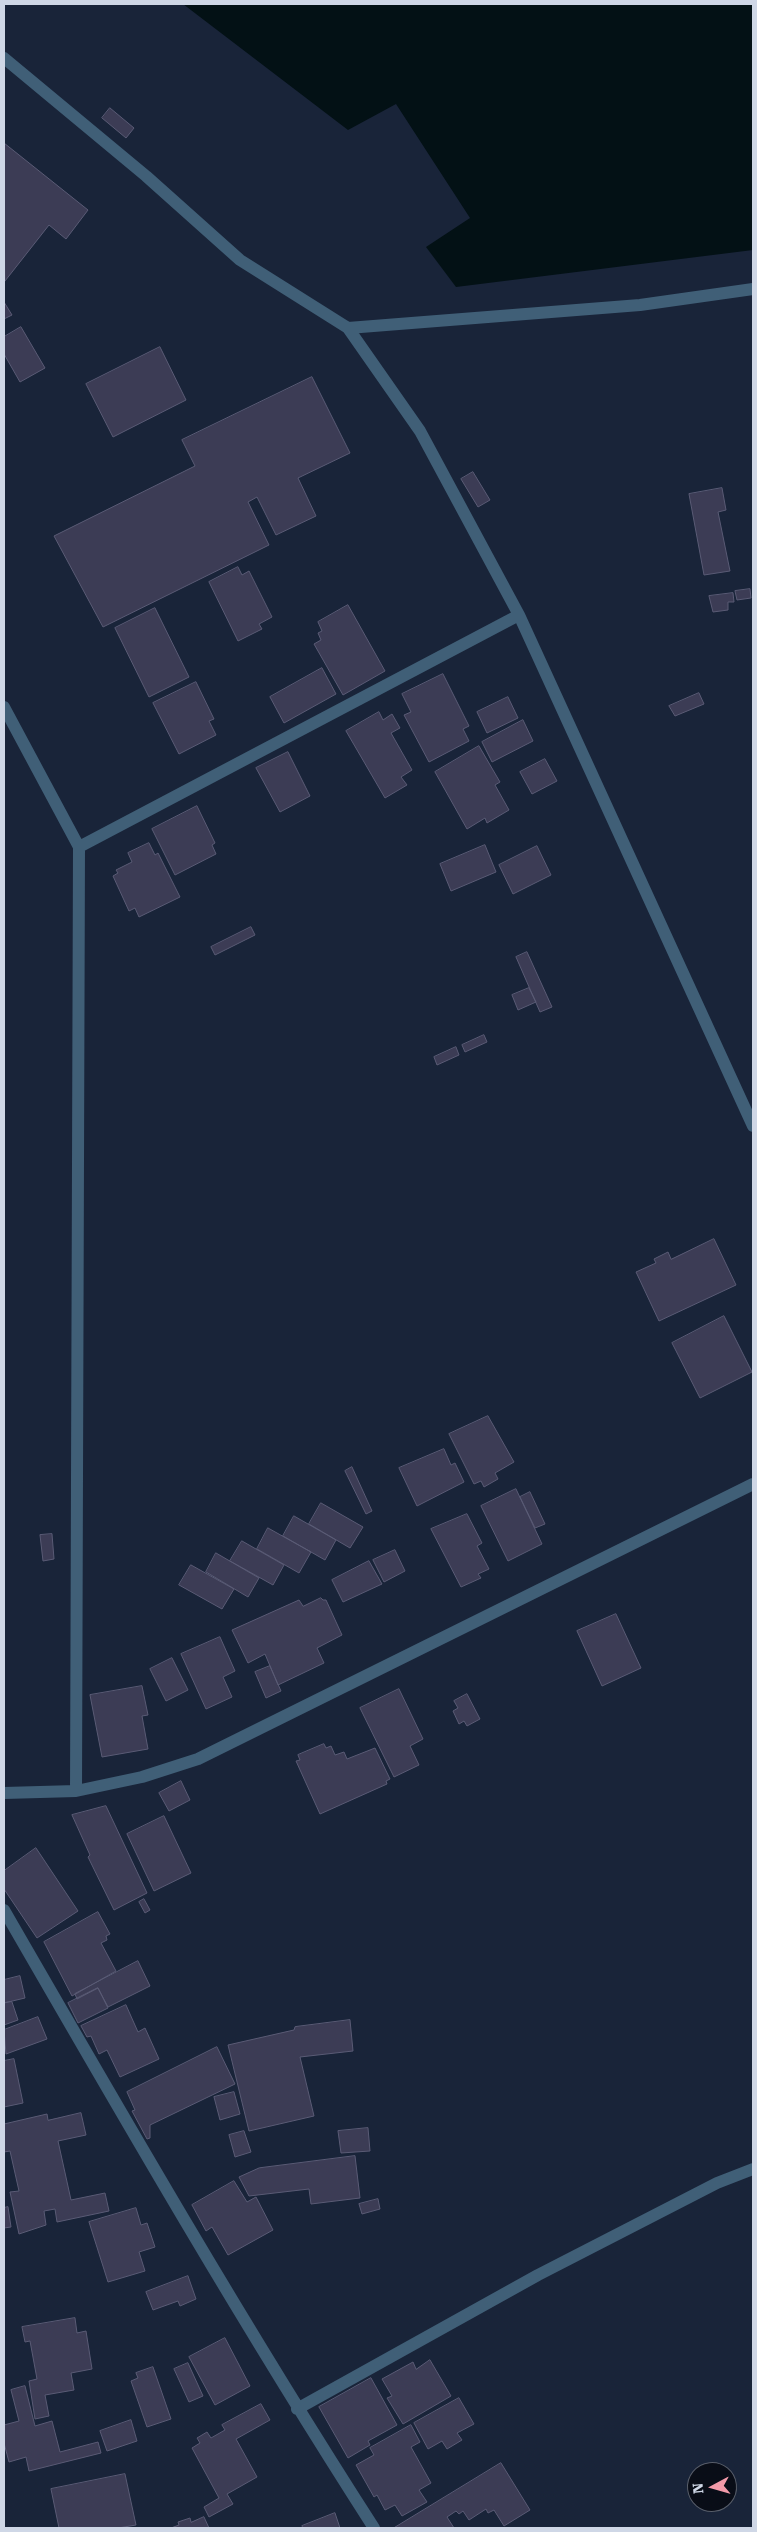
<!DOCTYPE html>
<style>
body{margin:0}
#map{position:relative;width:757px;height:2532px;overflow:hidden;background:#192439;font-family:"Roboto Serif",serif}
canvas{display:block}
.frame{position:absolute;inset:0;border:5px solid #cfd7e6;pointer-events:none}
.north{position:absolute;left:687px;top:2462px;width:50px;height:50px;box-sizing:border-box;background:#090d17;border:1px solid #585e6a;border-radius:50%;rotate:264deg;font-size:14px;font-weight:700;line-height:20px;text-align:center;color:#cfd7e6}
.north::after{content:'';display:block;margin:auto;width:18px;height:22px;background:#f39aa9;clip-path:polygon(50% 0,100% 100%,50% 72%,0 100%)}
</style>
<div id="map">
<canvas width="757" height="2532"></canvas>
<div class="frame"></div>
<div class="north">N</div>
</div>
<script>
const ctx = document.querySelector('canvas').getContext('2d');
ctx.lineJoin = 'round';
function paint(path, color) {
  ctx.fillStyle = color;
  ctx.fill(path, 'evenodd');
}
function trace(path, color, width, dash) {
  ctx.strokeStyle = color;
  ctx.lineWidth = width;
  ctx.lineCap = dash ? 'butt' : 'round';
  ctx.setLineDash(dash || []);
  ctx.stroke(path);
}
const water = new Path2D(`
 M183,4H753V250L456,287L426,247L470,218L396,104L348,130Z`);
const building = new Path2D(`
 M110,108L134,128L126,138L102,118Z
 M4,143L88,210L66,239L49,225L5,281Z
 M4,302L12,315L4,319Z
 M21,327L45,368L20,382L4,354V337Z
 M160,347L186,400L113,437L86,384Z
 M312,377L350,453L298,478L316,516L276,535L257,497L248,502L269,545L103,627L54,536L195,466L182,440Z
 M473,472L490,500L478,507L461,479Z
 M722,488L726,510L718,512L730,571L704,575L689,494Z
 M238,567L242,575L249,571L272,617L259,624L262,629L238,641L209,582Z
 M750,589L751,598L737,600L735,591Z
 M733,593L734,602H728V610L713,612L709,596Z
 M348,605L385,671L343,695L314,644L321,640L318,633L322,631L318,622Z
 M155,608L189,677L149,697L115,628Z
 M322,668L336,694L284,723L270,697Z
 M443,674L469,726L463,729L469,741L429,762L404,715L411,712L402,694Z
 M196,682L214,719L209,721L216,735L179,754L153,703Z
 M699,693L704,704L675,716L669,706Z
 M508,697L518,718L487,733L477,712Z
 M379,712L383,720L392,714L400,728L391,733L412,770L401,777L407,785L385,798L346,731Z
 M523,720L533,741L492,762L482,742Z
 M479,746L500,782L495,785L509,810L487,823L485,818L467,829L435,772Z
 M288,752L310,796L280,812L256,768Z
 M545,759L557,781L532,794L520,772Z
 M197,806L215,843L212,845L216,854L175,875L152,829Z
 M149,843L155,855L158,853L180,897L139,917L135,908L129,911L113,876L118,873L116,870L132,862L128,853Z
 M485,845L496,872L451,891L440,864Z
 M537,846L551,875L513,894L499,865Z
 M251,927L255,935L215,955L211,947Z
 M527,952L552,1007L540,1012L516,957Z
 M529,988L536,1002L518,1010L512,995Z
 M484,1035L487,1042L465,1052L462,1045Z
 M456,1047L459,1055L437,1065L434,1057Z
 M714,1239L736,1285L659,1321L636,1272L656,1263L654,1259L668,1252L671,1259Z
 M724,1316L752,1372L700,1398L672,1343Z
 M488,1416L514,1462L495,1473L498,1479L484,1487L481,1481L474,1484L449,1434Z
 M444,1449L451,1465L455,1463L464,1482L417,1506L399,1468Z
 M352,1467L372,1511L366,1514L345,1471Z
 M516,1489L542,1544L508,1561L481,1506Z
 M530,1492L545,1524L535,1528L520,1497Z
 M321,1503L363,1527L350,1548L309,1524Z
 M467,1514L482,1543L477,1546L489,1569L478,1574L481,1578L461,1587L431,1529Z
 M294,1516L336,1540L325,1560L283,1536Z
 M268,1528L311,1552L299,1573L257,1549Z
 M52,1534L54,1559L43,1561L40,1535Z
 M242,1541L284,1565L273,1585L230,1561Z
 M395,1550L405,1571L384,1582L373,1560Z
 M216,1553L259,1578L248,1597L206,1572Z
 M369,1561L382,1584L343,1602L332,1580Z
 M191,1565L234,1589L222,1609L179,1585Z
 M321,1598L323,1600H326L342,1635L317,1648L324,1663L278,1685L265,1654L248,1663L232,1630L299,1600L303,1606Z
 M616,1614L641,1668L602,1686L577,1631Z
 M220,1637L235,1671L223,1677L232,1697L206,1709L181,1654Z
 M172,1658L188,1690L166,1701L150,1669Z
 M270,1666L281,1691L266,1698L255,1672Z
 M142,1686L148,1715L142,1716L148,1749L102,1757L90,1695Z
 M399,1689L423,1739L410,1746L419,1765L394,1777L360,1708Z
 M467,1694L480,1719L467,1726L464,1721L459,1724L453,1711L458,1708L454,1701Z
 M324,1744L326,1748L331,1746L335,1755L344,1752L347,1759L375,1748L390,1779L386,1781L387,1784L320,1814L296,1761L300,1760L298,1755Z
 M181,1781L190,1800L169,1811L159,1793Z
 M106,1806L147,1893L114,1910L88,1857L90,1855L72,1815Z
 M164,1816L191,1873L154,1891L127,1834Z
 M36,1848L78,1911L37,1938L4,1889V1871Z
 M144,1899L150,1910L145,1913L139,1902Z
 M98,1912L110,1934L106,1936L107,1940L101,1943L116,1971L72,1996L44,1942Z
 M138,1961L150,1986L108,2007L98,1988L77,1999L75,1994Z
 M20,1976L25,1998L4,2003V1980Z
 M98,1988L108,2008L78,2023L68,2003Z
 M12,2002L18,2020L4,2025V2003Z
 M126,2005L138,2032L145,2028L159,2059L120,2077L107,2050L99,2054L91,2036L87,2037L81,2026Z
 M38,2017L47,2039L6,2054L4,2030Z
 M350,2020L353,2051L300,2057L314,2116L249,2131L228,2045L294,2030L295,2027Z
 M217,2047L235,2084L150,2125V2138L147,2139L132,2111L135,2110L127,2092Z
 M14,2059L23,2103L4,2107V2061Z
 M234,2092L240,2114L220,2120L214,2097Z
 M81,2113L86,2135L58,2141L71,2200L105,2193L109,2211L57,2222L55,2209L44,2211L46,2225L19,2234L10,2192L19,2191L10,2151L4,2152V2124L47,2114L48,2120Z
 M368,2128L370,2151L341,2153L338,2131Z
 M244,2131L251,2152L235,2157L229,2135Z
 M355,2156L360,2198L311,2204L309,2189L249,2196L239,2177L259,2168Z
 M234,2181L247,2202L256,2197L273,2230L228,2255L212,2227L206,2231L192,2205Z
 M378,2199L380,2209L362,2214L359,2204Z
 M8,2207L11,2227L4,2228V2208Z
 M136,2208L141,2225L147,2223L155,2247L139,2252L145,2271L108,2282L89,2222Z
 M188,2276L196,2299L180,2306L178,2301L153,2310L146,2292Z
 M75,2318L77,2333L86,2331L92,2369L71,2373L74,2390L45,2395L49,2416L35,2419L29,2381L37,2379L30,2341L25,2342L22,2327Z
 M225,2338L250,2386L215,2405L189,2357Z
 M430,2360L451,2396L403,2424L387,2398L392,2396L382,2379L413,2362L416,2369Z
 M188,2363L203,2396L189,2402L174,2369Z
 M153,2367L171,2419L147,2427L131,2381L138,2378L136,2373Z
 M371,2378L397,2425L368,2441L370,2445L348,2458L319,2407Z
 M25,2386L35,2426L52,2421L60,2452L98,2442L101,2453L29,2471L26,2457L9,2462L4,2443V2425L19,2421L11,2390Z
 M459,2398L474,2424L457,2433L462,2440L447,2449L442,2441L428,2449L414,2423Z
 M261,2404L270,2420L236,2439L257,2477L227,2494L233,2504L209,2517L204,2507L219,2498L192,2448L200,2443L197,2438L207,2432L211,2438L225,2430L222,2425Z
 M131,2420L137,2441L107,2451L100,2431Z
 M411,2425L420,2442L411,2447L431,2483L419,2490L427,2502L402,2516L395,2505L385,2510L377,2495L374,2497L356,2465L374,2455L370,2448Z
 M501,2463L530,2510L504,2526L494,2510L488,2513L486,2509L469,2520L463,2511L459,2514L456,2511L447,2517L454,2528H394Z
 M125,2474L136,2525L118,2528H59L51,2489Z
 M335,2513L340,2528H303L302,2526Z
 M204,2517L209,2528H171L179,2525L178,2522L190,2518L191,2522Z`);
const minor = new Path2D(`
 M4,58L146,176L240,260L348,328L420,431L519,615L753,1126
 M348,328L640,305L753,289
 M4,707L79,847L76,1791
 M79,847L519,615
 M4,1793L76,1791L142,1777L198,1759L753,1484
 M4,1910C124,2118 244,2326 374,2528
 M297,2409L538,2275L717,2183L753,2169`);
paint(water, '#031115');
paint(building, '#3c3c55');
trace(building, '#5a5b75', 1);
trace(minor, '#405f77', 12);
</script>
